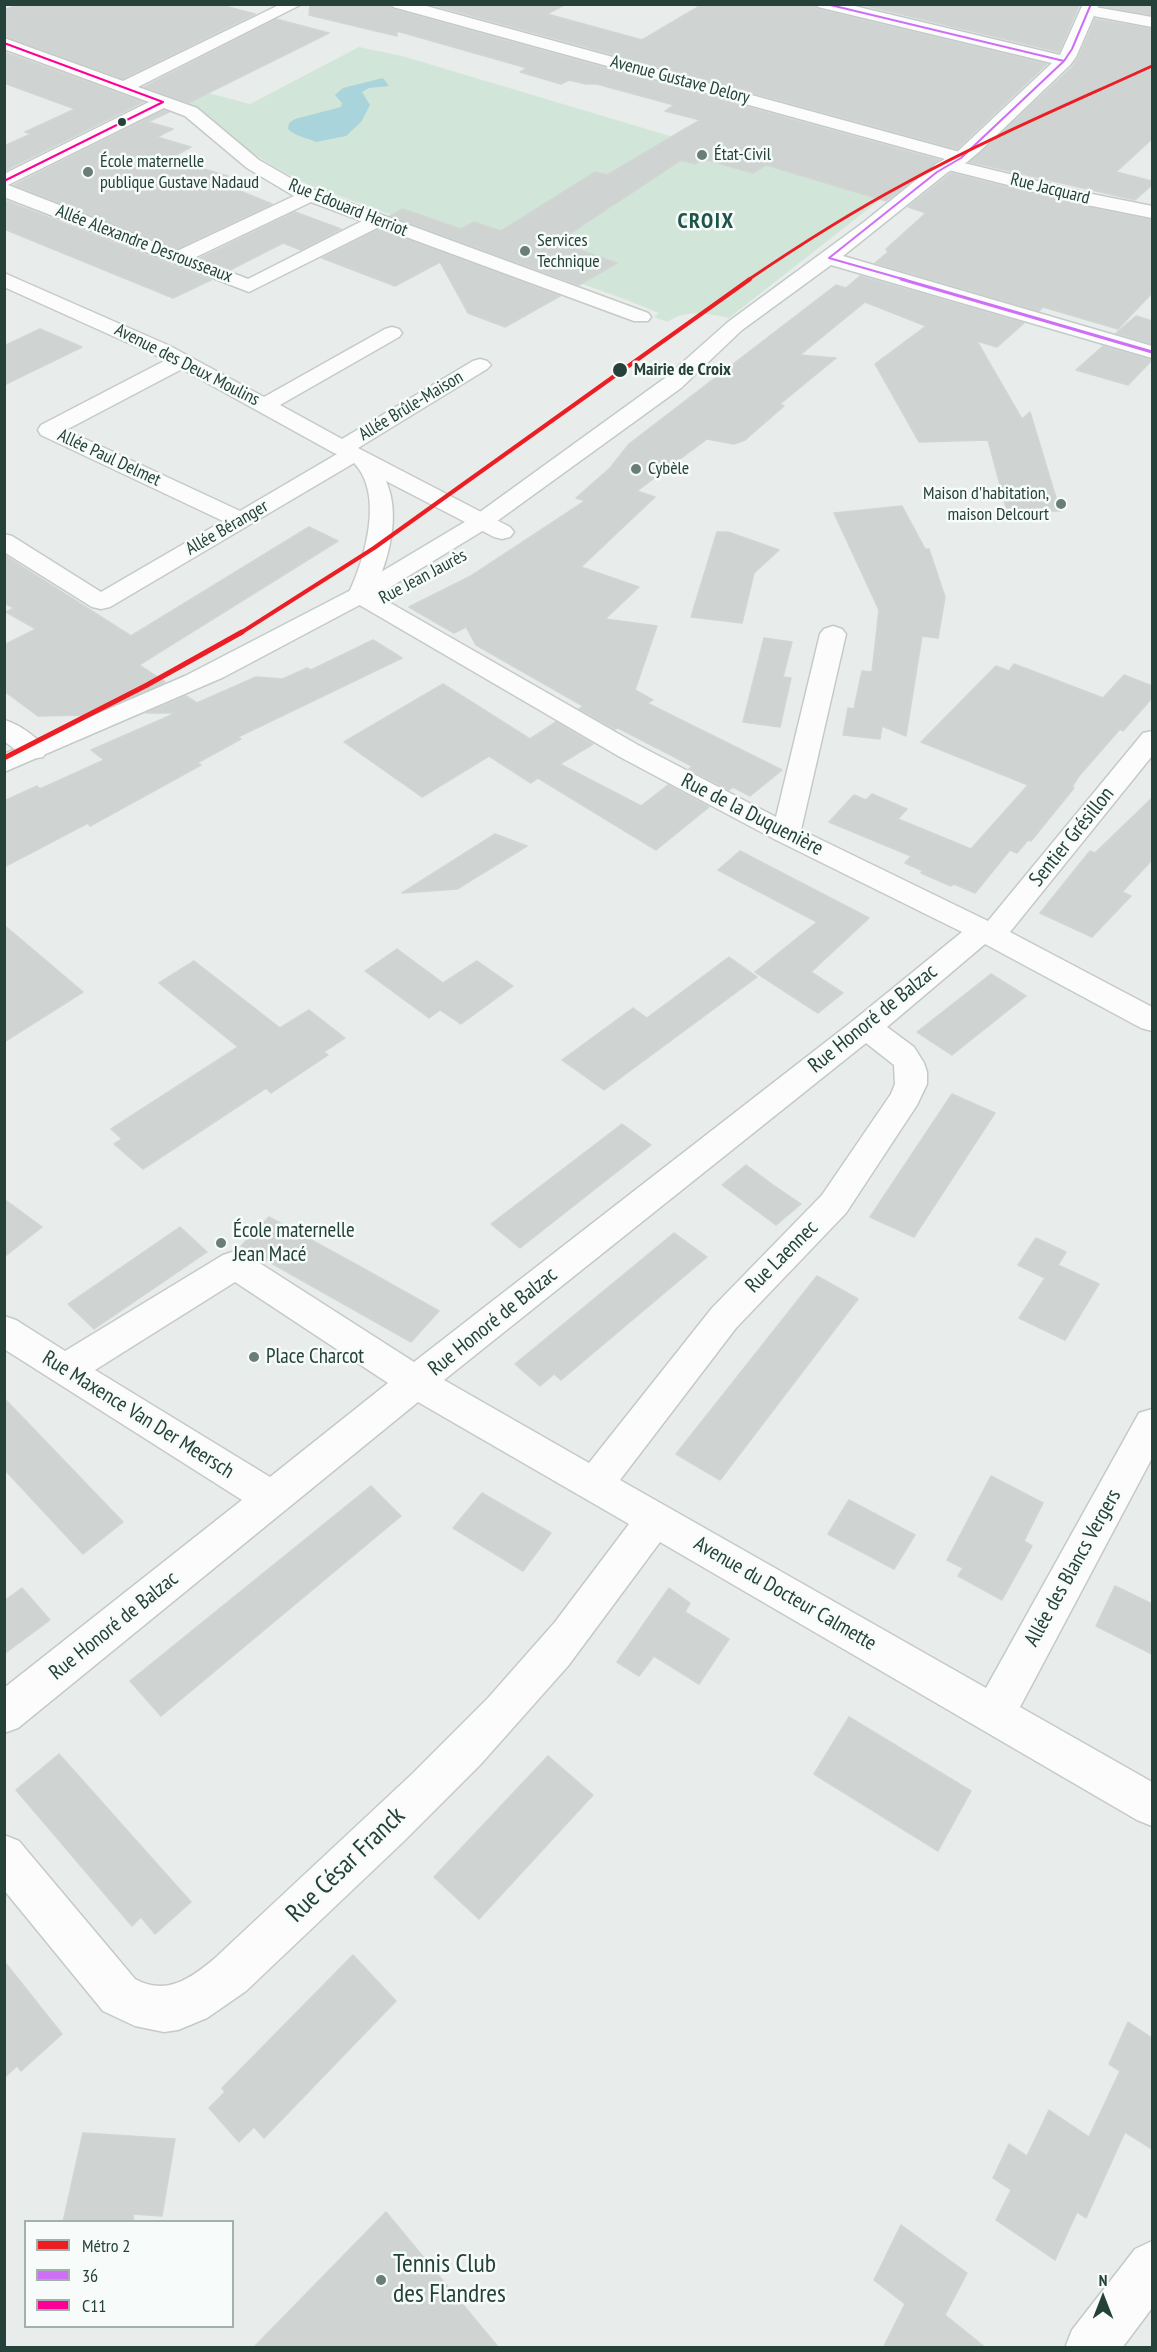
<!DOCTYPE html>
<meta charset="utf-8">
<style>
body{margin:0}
#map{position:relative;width:1157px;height:2352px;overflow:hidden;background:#e8edeb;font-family:"PT Sans Narrow",sans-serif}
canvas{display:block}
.frame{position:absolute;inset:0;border:6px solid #24423a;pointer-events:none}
.legend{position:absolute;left:24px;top:2220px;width:210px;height:108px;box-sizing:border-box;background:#f7fbf9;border:2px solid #a3b1ad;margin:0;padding:8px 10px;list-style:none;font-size:18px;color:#24423a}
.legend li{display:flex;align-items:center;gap:12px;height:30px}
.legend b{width:30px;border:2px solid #a3b1ad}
.north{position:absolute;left:1073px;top:2268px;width:60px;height:60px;-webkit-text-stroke:4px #f7fbf9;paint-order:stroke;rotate:0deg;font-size:16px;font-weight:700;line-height:24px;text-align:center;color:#24423a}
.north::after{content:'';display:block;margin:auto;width:21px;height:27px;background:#24423a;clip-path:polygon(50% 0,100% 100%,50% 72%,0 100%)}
</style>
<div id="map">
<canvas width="1157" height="2352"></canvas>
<div class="frame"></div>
<ul class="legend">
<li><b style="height:8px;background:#ed1d24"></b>Métro 2</li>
<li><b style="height:8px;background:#ce70f6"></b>36</li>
<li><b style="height:8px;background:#ff0096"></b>C11</li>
</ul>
<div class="north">N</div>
</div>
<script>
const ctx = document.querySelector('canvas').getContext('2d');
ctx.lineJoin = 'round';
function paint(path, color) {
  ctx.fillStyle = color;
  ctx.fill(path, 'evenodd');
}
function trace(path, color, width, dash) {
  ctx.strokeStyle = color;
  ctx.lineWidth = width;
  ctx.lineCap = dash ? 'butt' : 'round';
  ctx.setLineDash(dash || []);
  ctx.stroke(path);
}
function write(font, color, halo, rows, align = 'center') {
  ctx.font = font + ' "PT Sans Narrow",sans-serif';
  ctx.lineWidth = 5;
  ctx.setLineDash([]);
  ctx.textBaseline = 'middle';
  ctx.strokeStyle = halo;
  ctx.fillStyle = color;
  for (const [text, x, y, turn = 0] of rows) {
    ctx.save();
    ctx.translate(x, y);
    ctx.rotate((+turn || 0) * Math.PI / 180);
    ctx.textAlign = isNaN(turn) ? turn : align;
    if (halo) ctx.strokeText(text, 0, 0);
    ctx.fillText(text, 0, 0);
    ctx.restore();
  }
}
const green = new Path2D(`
 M359,47L402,56L881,199L729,318C711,314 683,309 668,322L654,317L659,313L624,299L306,184L273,166L165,97L167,82L250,104Z`);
const water = new Path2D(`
 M383,78L389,86L369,88L362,92L370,105L361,122L346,136L316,142C307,138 295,136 288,129L289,123L295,119L341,107L342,103L335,95L343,88Z`);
const building = new Path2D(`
 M20,4H217L255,14L123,79L4,36V10Z
 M310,4H389L392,9L939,160L886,201L766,165L753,173L703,159L695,164L681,160L557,242L617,263L579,285L390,216L403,209L461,229L474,222L501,231L595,172L607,175L700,120L665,111L674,105L597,84H586L569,80L561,84L520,72L527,68L397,31V36L309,15Z
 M429,4H566L547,14L642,40L703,4H814L817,9L1047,64L957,149Z
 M858,4H1080L1059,52Z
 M1101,4H1152V15L1101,6Z
 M276,19L329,33L188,103L144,87Z
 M1095,19L1152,29V139L1116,172L1152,181V185L1135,200L970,162L1072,67L1078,58Z
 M4,52L143,102L4,171V146L31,134L25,132L75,109L4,83Z
 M164,110L169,112L148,122L173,129L157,137L191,147L169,159L228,176L218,182L272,204L177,249L14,185Z
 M951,173L1087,207L1152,220V293L1118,329L1043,307L1039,311L875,263L888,252L886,249L926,213L908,207Z
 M4,200L211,280L173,298L4,229Z
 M295,212L341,229L301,250L283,243L230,270L200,258Z
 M379,229L560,296L505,327L468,313L440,262L395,286L322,258Z
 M860,276L1024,323L997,347L977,341L1022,419L1030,412L1060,511H1007L988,440L919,442L875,364L926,326L865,302L800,355L836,358L780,404L784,406L745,440L734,444L707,439L637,491L655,497L581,567L639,587L605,619L657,626L635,690L653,700L647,703L782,770L750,796L733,787L729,790L689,769L692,766L618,728L615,729L579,709L583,706L476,645L466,627L454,633L409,607L471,576L585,501L576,498L610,468L629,444L836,285L846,288Z
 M1136,316L1152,321V344L1116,333Z
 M40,329L82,347L4,385V346Z
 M1103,346L1152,360L1128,385L1076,370Z
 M902,506L925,549H929L945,597L938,638L922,636L906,736L882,726L880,739L843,735L848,708L854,709L862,671L872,672L879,610L834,513Z
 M309,527L338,541L139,665L165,682L90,715L38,716L4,691V645L36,629L6,612L14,608L4,603V555L131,636Z
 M717,532H728L779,550L754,573L742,623L691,617Z
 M764,638L792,642L783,677L791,678L780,727L743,722Z
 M373,640L402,658L238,737L241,739L197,763L201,765L90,826L88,823L4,867V801L37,786L40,789L104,760L91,750L176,713H146L186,696L197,703L256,677L283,679L307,668L311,670Z
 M1014,664L1103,698L1124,675L1152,686V698L1123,731L1120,729L1079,776L1072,787L1074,788L1031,841L1028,840L1017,853L1010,850L975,893L954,884L951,886L921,873L923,871L905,863L911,856L829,822L854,795L866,800L872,794L907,809L898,819L971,849L1028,785L921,742L996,666L1009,671Z
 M443,684L530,739L556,722L593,744L560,764L641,806L668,785L709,807L656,850L538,778L531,783L489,756L422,797L344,742Z
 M1152,798V860L1122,892L1131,896L1092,937L1040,913L1090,851L1095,853Z
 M495,834L527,846L457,889L402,893Z
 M740,851L869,918L811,972L843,993L818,1013L755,972L817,922L718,870Z
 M4,925L83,992L4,1042Z
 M397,949L443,983L477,961L513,986L461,1024L440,1010L429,1018L365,971Z
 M729,957L757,977L604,1090L562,1060L633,1008L647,1018Z
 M194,961L280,1028L309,1010L345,1038L324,1052L328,1055L271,1093L266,1088L143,1169L114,1144L122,1139L111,1129L238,1047L159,983Z
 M991,974L1026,996L952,1055L917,1032Z
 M952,1094L995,1113L914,1237L870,1217Z
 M622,1124L651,1145L520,1248L491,1224Z
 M746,1165L773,1185L801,1204L776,1225L722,1185Z
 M4,1199L42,1227L4,1257Z
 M269,1217L359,1266L439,1311L411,1342L241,1246Z
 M180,1227L207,1252L94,1329L68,1304Z
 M674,1233L707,1257L561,1380L554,1374L540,1386L515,1364Z
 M1036,1238L1066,1252L1058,1265L1099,1284L1065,1340L1019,1318L1045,1278L1018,1265Z
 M817,1276L858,1299L720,1480L676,1454Z
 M4,1398L123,1522L83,1554L4,1469Z
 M991,1476L1043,1503L1024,1541L1032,1546L1002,1600L958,1576L963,1568L947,1560Z
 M371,1486L401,1516L161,1716L130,1681Z
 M482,1493L551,1533L523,1571L453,1528Z
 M849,1500L915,1535L894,1569L828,1534Z
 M1115,1586L1152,1604V1654L1096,1626Z
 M22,1588L50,1620L4,1654V1601Z
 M669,1588L690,1603L685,1612L729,1639L699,1684L654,1656L639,1676L617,1662Z
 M849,1717L971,1791L938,1851L814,1774Z
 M59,1754L191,1902L155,1934L141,1917L132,1926L16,1790Z
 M548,1756L593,1795L479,1919L434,1877Z
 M353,1955L396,2001L264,2138L254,2127L239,2142L209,2108L225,2092L222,2088Z
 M4,1961L62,2034L21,2071L17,2066L4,2078Z
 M1128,2022L1152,2038V2149L1125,2132L1086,2218L1077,2212L1055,2260L996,2220L1011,2190L993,2178L1009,2144L1027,2156L1049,2110L1089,2137L1120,2071L1109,2064Z
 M83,2133L175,2139L162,2216L133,2214L134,2222H63Z
 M386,2212L499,2348H253Z
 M901,2225L967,2273L945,2315L986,2348H883L905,2304L874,2280Z`);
const street = new Path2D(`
 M281,4H302L138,87L197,108L259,160L306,187L648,313L651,317L648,321H634L379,227L249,292L4,197V174L149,102L4,49V38L123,81ZM164,108L185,116L247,168L294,196L177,251L8,185ZM311,202L362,221L248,279L194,258Z
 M391,4H419L967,154L970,158L964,163L1087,193L1152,206V218L1087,205L941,168L938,164L945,159L393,7Z
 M1089,6L1152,17V27L1083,14L1081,11L1083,8Z
 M4,273L170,346L264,397L385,329L392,327L399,329L402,333L399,337L280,405L342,439L473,361L480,359L487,361L491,365L487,369L358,448L510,527L514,532L510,537L502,539L494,537L386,481C401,515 389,560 373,593L638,745L776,817L820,634L824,629L833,626L842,629L846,634L801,830L988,921L1143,733L1152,731V756L1010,932L1152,1007V1031L1141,1028L985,944L887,1027L914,1047L924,1063L927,1072V1084L917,1105L846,1213L736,1328L620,1480L986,1688L1139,1413L1152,1409V1458L1020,1707L1152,1782V1826L1137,1820L660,1542L568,1666L480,1765L403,1842L246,1991L207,2018L178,2030L164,2032L135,2026L103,2011L4,1890V1835L19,1841L135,1979C166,1996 190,1979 214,1959L412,1774L488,1698L555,1622L629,1524L418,1402L18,1728L4,1733V1688L242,1500L4,1349V1316L16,1320L65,1351L223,1255L235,1251L247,1255L414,1362L854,1020L962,932L776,840L620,757L351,600L348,595C364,561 385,495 354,463L110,607L101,609L92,607L4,552V534L12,536L101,592L223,521L41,435L38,430L41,425L166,360L4,287ZM182,369L334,453L337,454L240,511L66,430ZM866,1043L894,1065L895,1084L891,1094L822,1195L712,1308L589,1463L444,1380ZM235,1282L388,1383L270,1477L95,1370Z
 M4,720C19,724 39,738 47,751L43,757C26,761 18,751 4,741Z
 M1152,2241V2308L1122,2348H1065L1072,2330L1135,2249Z`);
const secondary = new Path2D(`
 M816,4H846L1060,55L1083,4H1099L1076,57L1070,65L979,152L967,162L948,172L843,256L1152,346V358L831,265L742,330L681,388L489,527L369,600L224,677L4,772V754L185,676L351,590L473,517L665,378L728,322L864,222L936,164L955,154L1052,63L818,7Z`);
const bus1Far1 = new Path2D(`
 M826,4L1064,61
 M829,258L937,172L961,158L1064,61L1072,49L1091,4
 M829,258L906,280`);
const bus1 = new Path2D(`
 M901,279L1152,352`);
const bus2 = new Path2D(`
 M4,43L163,102
 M4,181L163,102`);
const metro1Far2 = new Path2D(`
 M748,280C798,246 850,213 904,184C984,140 1069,104 1152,66`);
const metro1Far1 = new Path2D(`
 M239,634L374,548L750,279`);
const metro1 = new Path2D(`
 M4,758L147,685L242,632`);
const markers = [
 [122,122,5,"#24423a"],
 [702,155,6,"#697e78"],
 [88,172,6,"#697e78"],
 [525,251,6,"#697e78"],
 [620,370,8,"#24423a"],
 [636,469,6,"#697e78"],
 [1061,504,6,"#697e78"],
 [221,1243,6,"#697e78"],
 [254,1357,6,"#697e78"],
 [381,2280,6,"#697e78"]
];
const farStreetnames = [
 ["Avenue Gustave Delory",680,80,15],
 ["Rue Jacquard",1050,189,14],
 ["Rue Edouard Herriot",348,208,22],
 ["Allée Alexandre Desrousseaux",144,244,21],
 ["Avenue des Deux Moulins",187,365,27],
 ["Allée Brûle-Maison",411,406,-31],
 ["Allée Paul Delmet",109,458,25],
 ["Allée Béranger",227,528,-30],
 ["Rue Jean Jaurès",423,577,-28]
];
const farPoinames = [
 ["État-Civil",714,155],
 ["École maternelle",100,162],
 ["publique Gustave Nadaud",100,183],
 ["Services",537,241],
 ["Technique",537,262],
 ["Cybèle",648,469],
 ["Maison d'habitation,",1049,494,"right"],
 ["maison Delcourt",1049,515,"right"]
];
const farStopnames = [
 ["Mairie de Croix",634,370]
];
const streetNames = [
 ["Rue de la Duquenière",752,815,27],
 ["Sentier Grésillon",1072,837,-51],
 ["Rue Honoré de Balzac",873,1019,-39],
 ["Rue Laennec",782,1257,-45],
 ["Rue Honoré de Balzac",493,1322,-39],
 ["Rue Maxence Van Der Meersch",138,1415,32],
 ["Allée des Blancs Vergers",1073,1568,-61],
 ["Avenue du Docteur Calmette",785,1594,30],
 ["Rue Honoré de Balzac",114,1626,-39]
];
const poiNames = [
 ["École maternelle",233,1231],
 ["Jean Macé",233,1255],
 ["Place Charcot",266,1357]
];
const farDistrictnames = [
 ["CROIX",706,222]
];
const nearStreetnames = [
 ["Rue César Franck",346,1865,-44]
];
const nearPoinames = [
 ["Tennis Club",393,2265],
 ["des Flandres",393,2295]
];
paint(green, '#d1e6d8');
paint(water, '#a9d4db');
paint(building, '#cfd4d2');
trace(building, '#d1d6d4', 1.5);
trace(street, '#c5cac8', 3);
trace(secondary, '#c3cbc8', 3);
paint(street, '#fcfcfc');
paint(secondary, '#fcfcfc');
trace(bus1Far1, '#ce70f6', 2);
trace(bus1, '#ce70f6', 3);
trace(bus2, '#ff0096', 2);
trace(metro1Far2, '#ed1d24', 3);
trace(metro1Far1, '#ed1d24', 4);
trace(metro1, '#ed1d24', 5);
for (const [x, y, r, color] of markers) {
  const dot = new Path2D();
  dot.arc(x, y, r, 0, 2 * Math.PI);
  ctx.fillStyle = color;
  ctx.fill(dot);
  trace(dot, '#f7fbf9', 2);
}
write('18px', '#24423a', '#f7fbf9', farStreetnames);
write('18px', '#24423a', '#f7fbf9', farPoinames, 'left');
write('bold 18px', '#24423a', '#f7fbf9', farStopnames, 'left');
write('21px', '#24423a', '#f7fbf9', streetNames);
write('21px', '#24423a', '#f7fbf9', poiNames, 'left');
ctx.letterSpacing = '1.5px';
write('bold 22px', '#1f5548', '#f7fbf9', farDistrictnames);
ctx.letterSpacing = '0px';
write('26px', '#24423a', '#f7fbf9', nearStreetnames);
write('26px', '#24423a', '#f7fbf9', nearPoinames, 'left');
</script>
